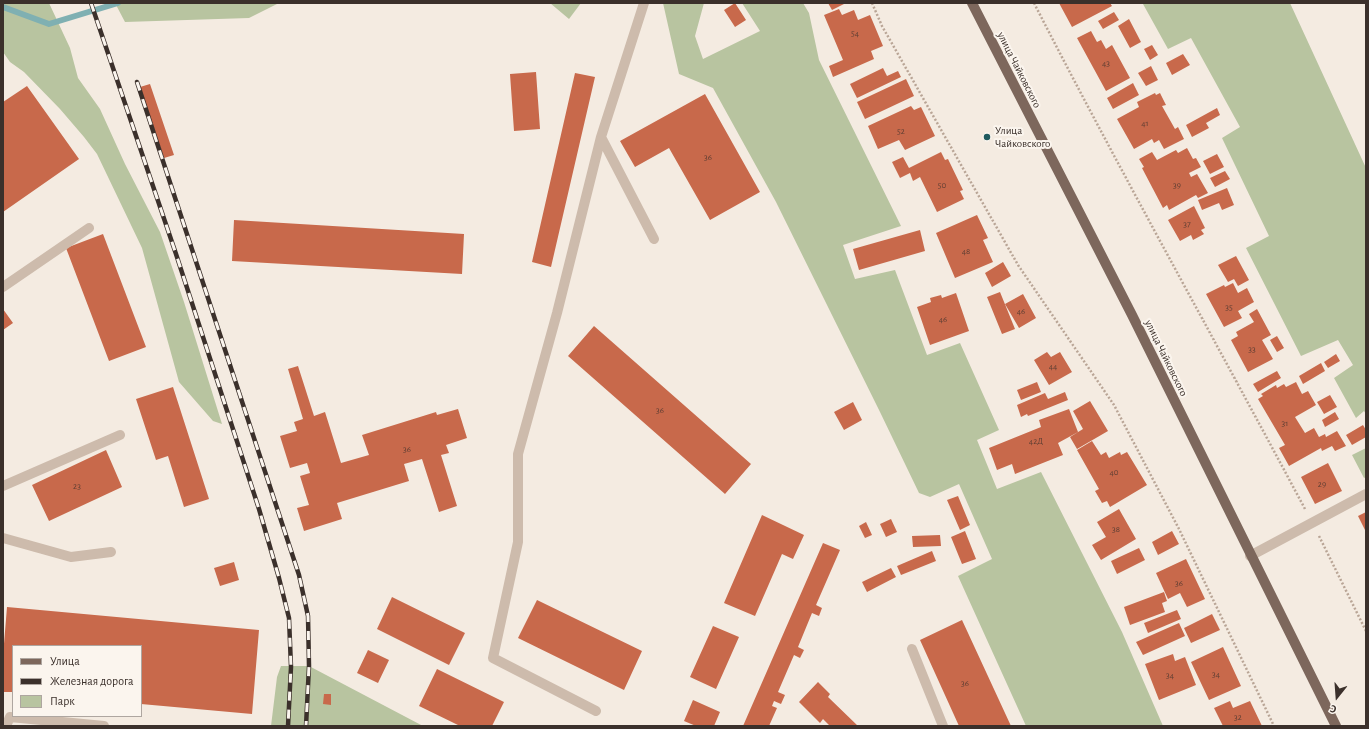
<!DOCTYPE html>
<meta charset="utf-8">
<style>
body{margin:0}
#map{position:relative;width:1369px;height:729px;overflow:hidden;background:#f4ebe1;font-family:"Alegreya Sans",sans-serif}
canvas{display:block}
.frame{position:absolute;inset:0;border:4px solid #3b302b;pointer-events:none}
.legend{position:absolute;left:12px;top:645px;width:130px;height:72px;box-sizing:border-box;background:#fbf5ee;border:1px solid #aea6a0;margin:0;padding:5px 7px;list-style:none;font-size:12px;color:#3b302b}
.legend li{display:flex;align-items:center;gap:8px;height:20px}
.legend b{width:20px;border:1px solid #aea6a0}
.north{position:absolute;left:1317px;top:677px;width:40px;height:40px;-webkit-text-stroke:3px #fbf5ee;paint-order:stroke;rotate:197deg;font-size:11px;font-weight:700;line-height:16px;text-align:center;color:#3b302b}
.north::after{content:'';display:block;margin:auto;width:14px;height:18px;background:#3b302b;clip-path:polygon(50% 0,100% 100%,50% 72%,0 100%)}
</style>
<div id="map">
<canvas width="1369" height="729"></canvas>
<div class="frame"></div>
<ul class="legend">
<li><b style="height:5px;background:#7d675c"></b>Улица</li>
<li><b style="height:5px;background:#3b302b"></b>Железная дорога</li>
<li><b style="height:11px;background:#b8c4a0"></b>Парк</li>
</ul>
<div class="north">С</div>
</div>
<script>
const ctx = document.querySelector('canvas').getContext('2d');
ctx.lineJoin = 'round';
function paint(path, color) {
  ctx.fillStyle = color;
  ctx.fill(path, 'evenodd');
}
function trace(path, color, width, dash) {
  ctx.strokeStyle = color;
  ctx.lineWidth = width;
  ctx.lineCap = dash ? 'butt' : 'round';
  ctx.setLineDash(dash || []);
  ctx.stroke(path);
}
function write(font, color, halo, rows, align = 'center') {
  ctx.font = font + ' "Alegreya Sans",sans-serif';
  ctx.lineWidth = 4;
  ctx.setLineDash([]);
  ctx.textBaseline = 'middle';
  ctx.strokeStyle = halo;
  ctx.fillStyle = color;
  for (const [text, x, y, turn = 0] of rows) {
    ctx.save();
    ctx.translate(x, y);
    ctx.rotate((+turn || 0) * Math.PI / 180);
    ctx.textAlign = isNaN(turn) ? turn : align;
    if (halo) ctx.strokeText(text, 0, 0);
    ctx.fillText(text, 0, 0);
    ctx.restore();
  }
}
const green = new Path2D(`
 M3,3H49L70,48L78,78L100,109L125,164L160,232L184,302L222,424L213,421L179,382L142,248L97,154L84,137L60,109L24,72L10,62L3,52Z
 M115,3H279L249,18L125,22Z
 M550,3H581L569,19Z
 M663,3H704L695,36L703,59L760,31L742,3H803L809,13L819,60L901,226L843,245L855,279L895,270L927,355L960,343L999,430L977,440L997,489L1041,472L1122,632L1163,726H1026L958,576L992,559L959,484L930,497L919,493L880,412L776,202L713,88L679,74Z
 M1146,3H1290L1366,168V414L1364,411L1356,418L1334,378L1353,365L1338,340L1301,356L1246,248L1269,236L1222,138L1240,127L1191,38L1168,49L1143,4Z
 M1366,448V477L1364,478L1352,455Z
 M281,666H309L423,726H271L277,677Z`);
const stream = new Path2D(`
 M3,7L49,24L118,3`);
const building = new Path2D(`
 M735,3L746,20L735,27L724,10Z
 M828,3H846L832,10Z
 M1059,3H1110L1112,6L1072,27Z
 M839,9L842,15L854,10L858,20L870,15L883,46L871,51L874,59L833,77L829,66L843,60L824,15Z
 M1114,12L1119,20L1103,29L1098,21Z
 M1129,19L1141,42L1130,48L1118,26Z
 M1091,31L1097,42L1101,40L1106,49L1112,45L1130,78L1106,91L1077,38Z
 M1152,45L1158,55L1150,60L1144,49Z
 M1183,54L1190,65L1172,75L1166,63Z
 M1151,66L1158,80L1146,86L1138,73Z
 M883,68L887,76L898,71L901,77L857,98L850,84Z
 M536,72L540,129L514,131L510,74Z
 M575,73L595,77L551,267L532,262Z
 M906,79L914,96L865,119L857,102Z
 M1133,83L1139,95L1113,109L1107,98Z
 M150,84L174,155L164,158L140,87Z
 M27,86L79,159L3,212V102Z
 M1155,93L1156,95L1160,93L1166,105L1162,106L1175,129L1178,127L1184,139L1164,149L1159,140L1154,143L1152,139L1134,149L1117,119L1139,107L1137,102Z
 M705,94L760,192L710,220L669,148L635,167L620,141Z
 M911,106L914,110L921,107L935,136L905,150L899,140L878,149L868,126Z
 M1217,108L1220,115L1206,123L1209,128L1192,137L1186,125Z
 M1187,148L1193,159L1196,158L1201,167L1189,173L1191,177L1197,174L1208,193L1198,198L1196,195L1169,210L1167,205L1163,208L1142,168L1144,167L1139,159L1152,152L1157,160L1176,150L1178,153Z
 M941,152L945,160L948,159L963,190L960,191L964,199L937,212L920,177L913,181L910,173L900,178L892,162L903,157L909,168Z
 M1217,154L1224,167L1210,174L1203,161Z
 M1225,171L1230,179L1215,187L1210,178Z
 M1227,188L1234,205L1222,210L1219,203L1202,210L1198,200Z
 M1194,206L1205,228L1201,230L1204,234L1193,240L1191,235L1180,241L1168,220Z
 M977,215L988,238L983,240L993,262L955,278L936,233Z
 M234,220L464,234L462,274L232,261Z
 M920,230L925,251L859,270L853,249Z
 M103,234L146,347L109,361L66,248Z
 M1236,256L1249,280L1238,286L1234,279L1228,282L1218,265Z
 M1003,262L1011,276L992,287L985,273Z
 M1233,283L1238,293L1247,288L1254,302L1238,311L1242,318L1224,327L1206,294L1224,285L1225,287Z
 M1000,292L1015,329L1002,334L987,297Z
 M956,293L969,331L930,345L917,307L931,302L930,298L941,295L942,298Z
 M1023,294L1036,318L1019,328L1005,304Z
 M3,309L13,323L3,330Z
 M1257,309L1271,335L1262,340L1273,359L1248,372L1231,340L1238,336L1236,332L1254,322L1249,314Z
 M594,326L751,464L725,494L568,356Z
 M1277,336L1284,348L1277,352L1270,340Z
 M1047,352L1051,357L1060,352L1072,372L1049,385L1034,360Z
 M1336,354L1340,361L1328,368L1324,362Z
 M1321,363L1325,371L1303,384L1299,376Z
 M298,366L314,416L325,412L341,463L369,455L362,435L436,412L437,415L458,409L467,438L446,445L449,453L441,455L457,506L439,512L422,459L404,464L409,481L337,503L342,519L304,531L297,508L309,505L300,476L310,473L307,463L290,468L280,436L297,431L294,422L303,419L288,369Z
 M1277,371L1281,378L1258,392L1253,384Z
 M1037,382L1041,392L1021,400L1017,390Z
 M1296,382L1302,394L1308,391L1316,405L1295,417L1305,433L1314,428L1319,437L1325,434L1326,437L1337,431L1346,446L1335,451L1332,446L1322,451L1321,448L1289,466L1279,448L1285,445L1258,399L1263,396L1261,394L1276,385L1277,388L1284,384L1286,387Z
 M173,387L209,499L184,507L168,456L156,460L136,399Z
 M1065,392L1068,400L1028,416L1027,414L1021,417L1017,405L1045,393L1048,399Z
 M1330,395L1337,407L1324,414L1317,402Z
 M1090,401L1108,431L1077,449L1070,437L1083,429L1073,411Z
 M853,402L862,420L844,430L834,412Z
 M1069,409L1078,432L1058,443L1063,455L1015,474L1012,464L997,470L989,448L1041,427L1039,420Z
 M1335,412L1339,419L1325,427L1322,420Z
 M1363,425L1366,430V437L1352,445L1346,435Z
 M1092,441L1101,455L1106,452L1109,458L1120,452L1121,455L1127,452L1147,485L1110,507L1107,501L1102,503L1095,491L1099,489L1077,450Z
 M106,450L122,487L49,521L32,485Z
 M1328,463L1342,491L1315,504L1301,477Z
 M958,496L970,525L960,530L947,500Z
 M1119,509L1136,539L1101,560L1092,545L1106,537L1097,522Z
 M1366,512V532L1358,516Z
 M762,515L804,535L793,559L782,554L755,616L724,603Z
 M891,519L897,532L886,537L880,524Z
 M866,522L872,535L865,538L859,526Z
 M965,531L976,559L962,564L951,537Z
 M1172,531L1179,544L1158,555L1152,542Z
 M940,535L941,546L913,547L912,536Z
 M823,543L840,550L816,605L822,608L819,616L812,613L798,647L804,650L800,658L794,655L778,692L785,695L781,704L774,701L772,706L777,708L769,726H743Z
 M1139,548L1145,560L1117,574L1111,561Z
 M932,551L936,561L901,575L897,566Z
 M1186,559L1205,599L1187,607L1180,593L1168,599L1156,573Z
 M234,562L239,580L220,586L214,568Z
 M891,568L896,577L867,592L862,582Z
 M1164,592L1167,601L1162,603L1165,612L1130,625L1124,607Z
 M392,597L465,633L449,665L377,629Z
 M537,600L642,651L624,690L518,638Z
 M7,607L259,630L252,714L141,704V646H13V692H3V656Z
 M1177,610L1181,619L1148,633L1144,623Z
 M1212,614L1220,630L1191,643L1184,628Z
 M962,620L1011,726H959L920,640Z
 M1179,623L1185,636L1143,655L1136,642Z
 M713,626L739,637L716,689L690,677Z
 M1223,647L1241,686L1209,700L1191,662Z
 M368,650L389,660L378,683L357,673Z
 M1173,654L1175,661L1185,657L1196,685L1159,700L1145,664Z
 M437,669L504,702L492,726H460L419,706Z
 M818,682L830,694L828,697L858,726H830L823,719L820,723L799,702Z
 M324,694H331V705L323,704Z
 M693,700L720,712L714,726H696L684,721Z
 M1230,701L1233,708L1250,701L1262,726H1223L1214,708Z`);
const path = new Path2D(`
 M872,3L882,26L1018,265L1114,405L1179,529L1274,726
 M1034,3C1121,173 1215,340 1305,509
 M1319,536L1366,631`);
const service = new Path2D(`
 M644,3L601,137L654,239
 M3,287L89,228
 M3,486L120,435
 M3,538L71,557L111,552
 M1250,556L1366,494
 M912,649L943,726
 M596,711L493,658L518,542V454L557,313L601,137
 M6,726L10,717L104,726`);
const primary = new Path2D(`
 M972,3L1132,315L1336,726`);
const rail = new Path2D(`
 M91,3L176,254L259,509L279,578L289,618L291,667L288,726
 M137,82L299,575L308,616L309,666L306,726`);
const markers = [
 [987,137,4,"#1f5a5e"]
];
const numberNames = [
 ["54",855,33],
 ["43",1106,63],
 ["41",1145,123],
 ["52",901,131],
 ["36",708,157],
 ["50",942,185],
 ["39",1177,185],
 ["37",1187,224],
 ["48",966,251],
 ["35",1229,307],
 ["46",1021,311],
 ["46",943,319],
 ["33",1252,349],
 ["44",1053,366],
 ["36",660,410],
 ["31",1285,423],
 ["42Д",1036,441],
 ["36",407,449],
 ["40",1114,472],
 ["29",1322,484],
 ["23",77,486],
 ["38",1116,529],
 ["36",1179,583],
 ["34",1216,674],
 ["34",1170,675],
 ["36",965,683],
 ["32",1238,717]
];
const streetNames = [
 ["улица Чайковского",1019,70,63],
 ["улица Чайковского",1166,358,64]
];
const poiNames = [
 ["Улица",995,131],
 ["Чайковского",995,144]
];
paint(green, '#b8c4a0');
trace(stream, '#7fb0b2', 6);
paint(building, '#c8694b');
trace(path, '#b9a596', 2.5, [2, 2]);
trace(service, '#cdbbac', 10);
trace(primary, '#7d675c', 10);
trace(rail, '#3b302b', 4.5);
trace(rail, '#fbf5ee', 3, [9]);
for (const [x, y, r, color] of markers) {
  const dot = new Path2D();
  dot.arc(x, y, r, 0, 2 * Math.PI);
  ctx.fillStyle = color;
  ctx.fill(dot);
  trace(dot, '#fbf5ee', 1.5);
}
write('9px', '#5e3e33', null, numberNames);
write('11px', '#3b302b', '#fbf5ee', streetNames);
write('11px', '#3b302b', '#fbf5ee', poiNames, 'left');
</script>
